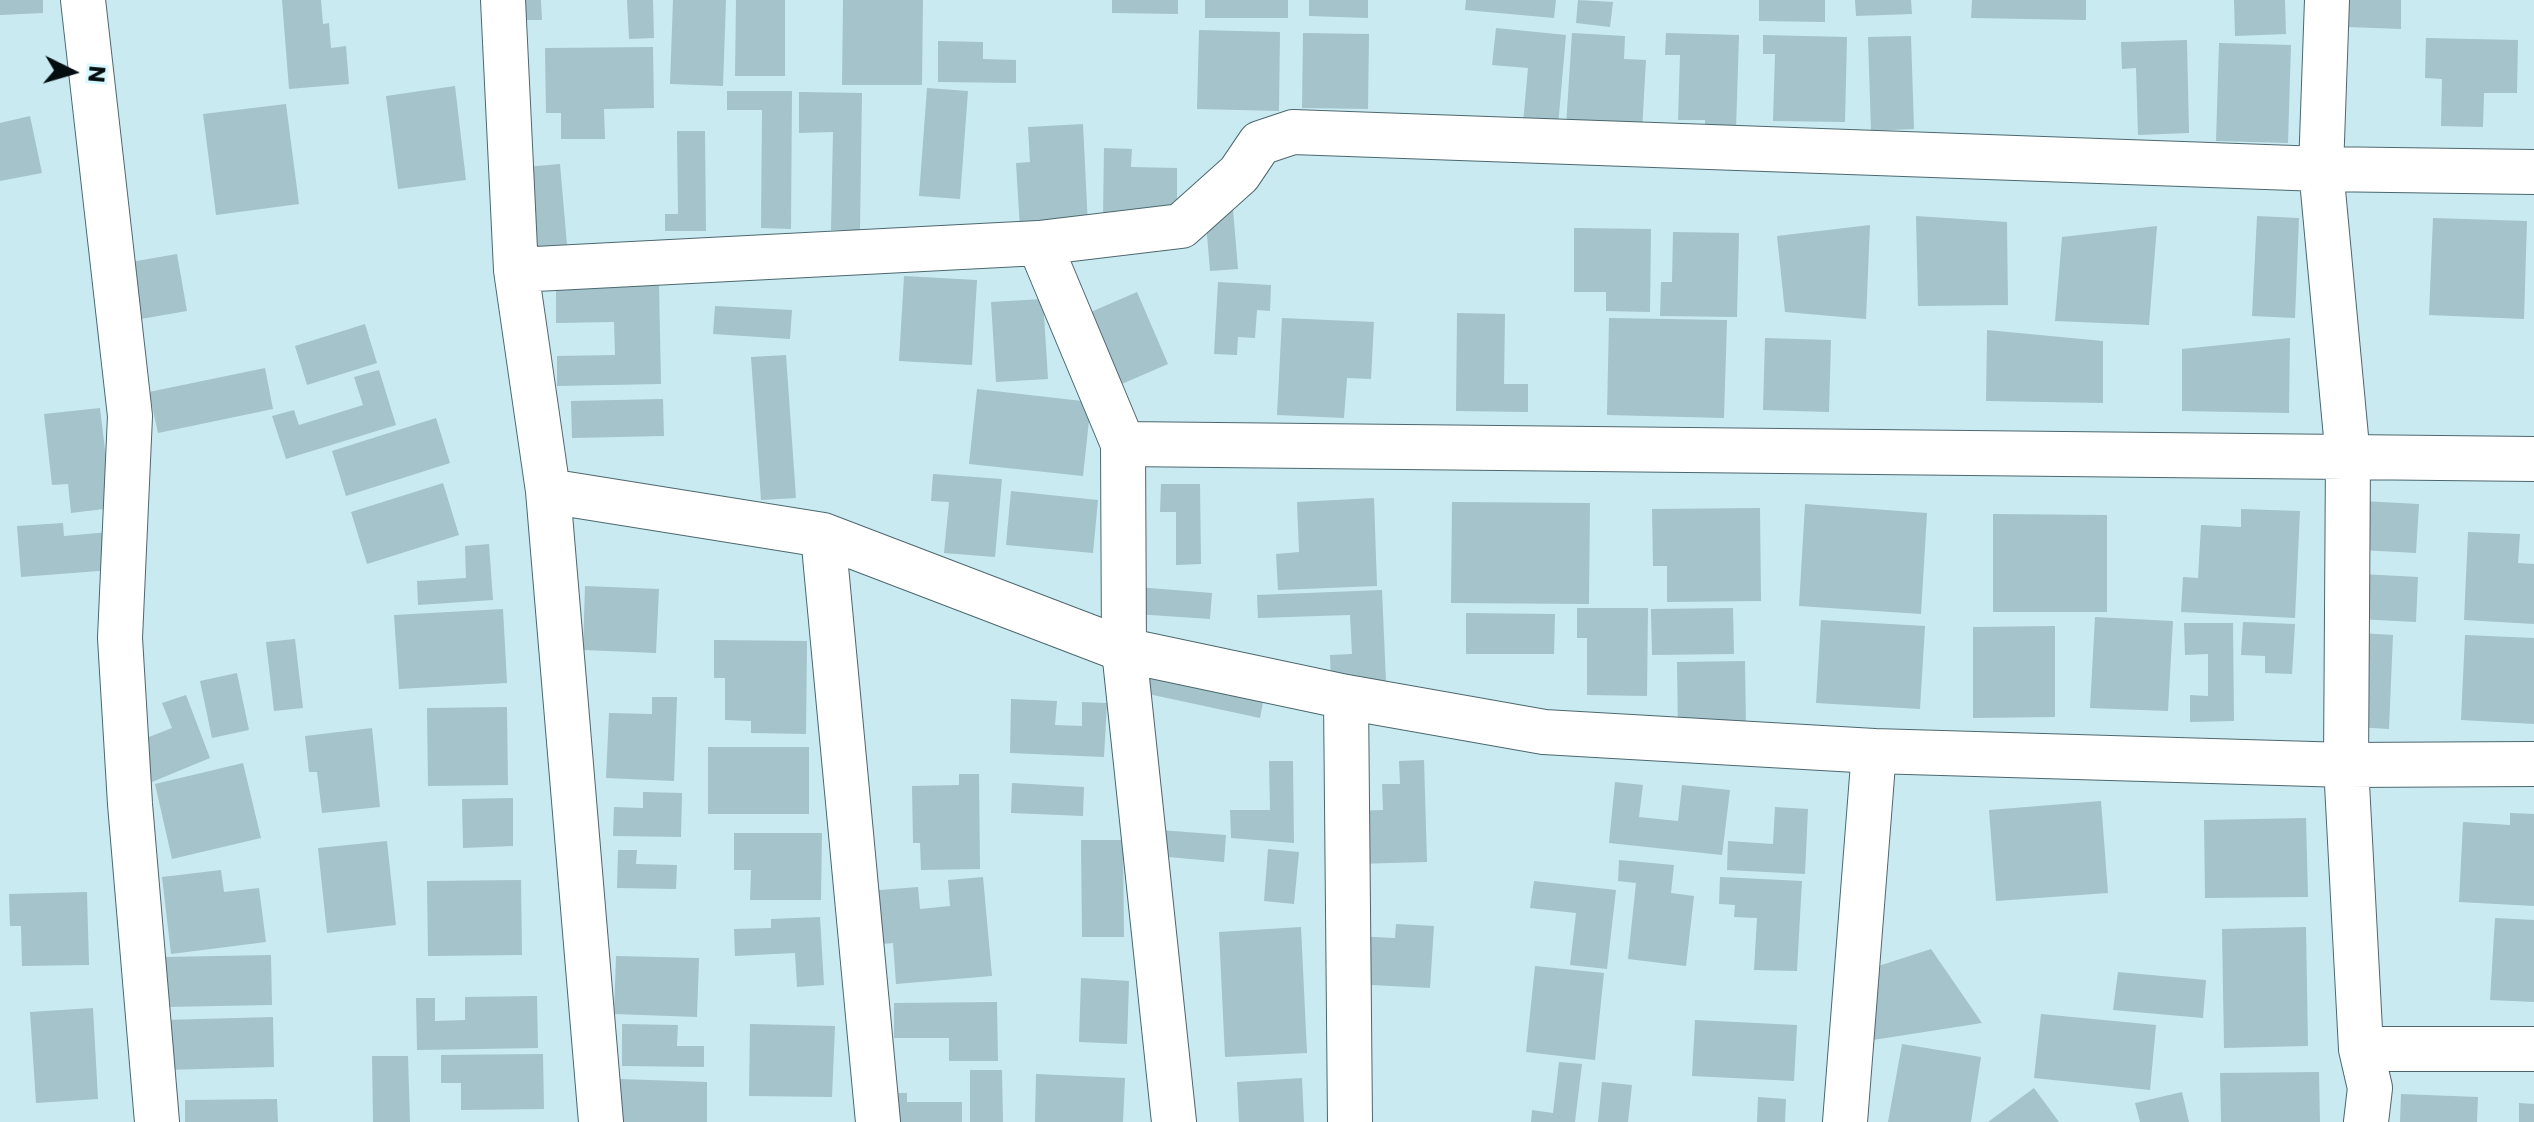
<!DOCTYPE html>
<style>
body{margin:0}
#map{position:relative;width:2534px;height:1122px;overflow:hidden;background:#caeaf1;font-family:Poppins,sans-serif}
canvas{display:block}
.north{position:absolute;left:32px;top:32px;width:80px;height:80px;-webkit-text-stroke:6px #d7f8ff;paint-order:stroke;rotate:95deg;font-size:22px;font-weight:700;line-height:32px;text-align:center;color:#040e10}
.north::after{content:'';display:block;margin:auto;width:28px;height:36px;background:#040e10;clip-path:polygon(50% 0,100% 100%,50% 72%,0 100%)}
</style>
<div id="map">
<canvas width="2534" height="1122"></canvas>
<div class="north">N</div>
</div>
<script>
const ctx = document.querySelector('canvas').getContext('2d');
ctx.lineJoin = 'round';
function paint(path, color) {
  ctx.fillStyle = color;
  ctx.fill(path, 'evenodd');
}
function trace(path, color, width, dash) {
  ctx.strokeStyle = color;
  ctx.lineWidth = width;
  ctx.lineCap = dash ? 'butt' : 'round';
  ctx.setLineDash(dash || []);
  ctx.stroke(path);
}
const building = new Path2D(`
 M0,0H43V13L0,15Z
 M282,0H321L323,24L329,23L331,48L346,46L349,84L289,89Z
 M521,0H541L542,20H522Z
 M627,0H653L654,38L629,39Z
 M673,0H726L723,86L670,84Z
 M736,0H785V76H735Z
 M843,0H923L922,85H842Z
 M1112,0H1178V14L1112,13Z
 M1205,0H1288V18H1205Z
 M1309,0H1368V18L1309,16Z
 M1466,0H1556L1554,18L1465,10Z
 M1578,0L1613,2L1610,27L1576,23Z
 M1759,0H1825V22L1759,21Z
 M1855,0H1911L1912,14L1856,16Z
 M1972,0H2086V20L1971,18Z
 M2234,0H2285L2286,34L2235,36Z
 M2349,0H2401V29L2348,27Z
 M1496,28L1566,35L1558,126L1523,123L1528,68L1492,65Z
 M1199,30L1280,32L1279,111L1197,109Z
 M1303,33L1369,34L1368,109L1302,108Z
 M1572,33L1625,36L1624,59L1646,60L1642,131L1566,126Z
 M1666,33L1739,35L1736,130L1705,129V120H1678L1680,55H1665Z
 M1763,35L1847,37L1845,122L1773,121L1775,54H1763Z
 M1911,36L1914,129L1871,131L1868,37Z
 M2426,38L2518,40L2517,93H2484L2483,127L2441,126L2442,79L2425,78Z
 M2187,40L2189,133L2138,135L2136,68L2122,69L2121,42Z
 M938,41L983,42V59L1016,60V83L938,82Z
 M2219,43L2291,45L2288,143L2216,141Z
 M653,47L654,108L604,109L605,139H561V113H546L545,48Z
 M455,86L466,180L398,189L386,96Z
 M927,88L968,91L960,199L919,196Z
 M727,91H792L791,229L761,228L762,110H727Z
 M799,92L862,93L860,230H831L833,132L799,133Z
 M286,104L299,204L216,215L203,114Z
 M30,116L42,173L0,181V123Z
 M1083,124L1088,226L1020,230L1016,163L1030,162L1028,127Z
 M677,131H705L706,231H665V214H678Z
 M1104,148L1132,149L1131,167L1177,168V219L1103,217Z
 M560,164L567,245L533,248L525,167Z
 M1233,209L1238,269L1210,271L1205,211Z
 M1916,216L2007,222L2008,305L1918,306Z
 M2257,216L2299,218L2295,318L2252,316Z
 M2433,218L2527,221L2524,319L2429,315Z
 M1870,225L1866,319L1785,312L1777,236Z
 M2157,226L2149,325L2055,321L2062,237Z
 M1574,228L1651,229L1650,312L1606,311V292H1574Z
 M1673,232L1739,233L1737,317L1660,316L1661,282H1672Z
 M177,254L187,311L135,320L125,263Z
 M904,276L977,280L972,365L899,361Z
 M1218,282L1271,285L1270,311L1257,310L1255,338L1238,337L1237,355L1214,354Z
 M659,285L661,384L557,386V356L615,355L614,322L556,323V287Z
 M1137,292L1168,364L1108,390L1077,318Z
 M1043,299L1048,379L996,382L991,302Z
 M715,306L792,310L790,339L713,334Z
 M1457,313L1505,314L1504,384H1528V412L1456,411Z
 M1282,318L1374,322L1371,379L1347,378L1344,418L1277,415Z
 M1609,318L1727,320L1724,418L1607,415Z
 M365,324L377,363L307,385L295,346Z
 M1987,330L2103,341V403L1986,401Z
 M1765,338L1831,340L1829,412L1763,410Z
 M2290,338L2289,413L2182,411V349Z
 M786,355L796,498L761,500L751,357Z
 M265,368L273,409L158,433L149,392Z
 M379,370L396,425L286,459L272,416L294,410L299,425L363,405L354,377Z
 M977,389L1091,402L1083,476L969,464Z
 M663,399L664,436L572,438L571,401Z
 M100,408L112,508L71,513L68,484L52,485L44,414Z
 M436,418L450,463L346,496L332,451Z
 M933,474L1002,479L995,557L944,553L949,502L931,501Z
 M443,483L459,535L367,564L351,512Z
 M1161,484H1200L1201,564L1176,565V512H1160Z
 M1011,491L1098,500L1093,553L1006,545Z
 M1374,498L1377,586L1278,590L1276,554L1299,552L1297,502Z
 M2362,501L2419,504L2416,553L2360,550Z
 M1452,502L1590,503L1589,604L1451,603Z
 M1805,504L1927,513L1921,614L1799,606Z
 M1760,508L1761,601L1667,602V566H1653L1652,509Z
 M2241,509L2300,511L2295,618L2181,612L2183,577L2198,578L2201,525L2241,527Z
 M1993,514L2107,515V612H1993Z
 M63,523L64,536L109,532L112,570L21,577L17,526Z
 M2468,532L2520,534L2518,563L2534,564V624L2464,620Z
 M489,544L493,600L418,605L417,581L466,578L465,546Z
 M2361,574L2418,577L2416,622L2358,619Z
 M585,586L659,589L656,653L583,650Z
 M1137,587L1212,593L1210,619L1135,614Z
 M1382,590L1386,682L1331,685L1330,655L1352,654L1350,615L1258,618L1257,595Z
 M1577,608H1648L1647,696L1587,695V638H1577Z
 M1733,608L1734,654L1652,655L1651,609Z
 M503,609L507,683L399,689L394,615Z
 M1466,613L1555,614L1554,654H1466Z
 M2095,617L2173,621L2168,711L2090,708Z
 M1821,620L1925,626L1920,709L1816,703Z
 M2243,622L2295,624L2292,674L2265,673V656L2241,655Z
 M2184,623H2233L2234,721L2190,722V695L2208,696V654L2185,655Z
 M2055,626V717L1973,718V627Z
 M2361,633L2393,635L2389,729L2356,727Z
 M2465,635L2534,638V724L2461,720Z
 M295,639L303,708L274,711L266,642Z
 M714,640L807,641L806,734L751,733V721L725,720V678H714Z
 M1745,661L1746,730L1678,731L1677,662Z
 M1145,666L1265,692L1260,718L1139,692Z
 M237,673L249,730L212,738L200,681Z
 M186,695L210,758L152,782L136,742L172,728L162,703Z
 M652,697H677L674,781L606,778L609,713L652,714Z
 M1011,699L1057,701L1055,725L1082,726V702L1107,703L1104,757L1010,753Z
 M507,707L508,785L428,786L427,708Z
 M372,728L380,807L322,813L317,772H309L305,736Z
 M708,747H809V814H708Z
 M1424,760L1427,862L1354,864L1352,811L1383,810L1382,784H1400L1399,761Z
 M1269,761H1293L1294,843L1231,838L1230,810H1270Z
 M243,763L261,838L172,859L155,784Z
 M959,774H979L980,869L921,870L920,843H913L912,786L959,785Z
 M1615,782L1643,785L1639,817L1678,821L1682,785L1730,790L1722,855L1609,843Z
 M1012,783L1084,787L1083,816L1011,813Z
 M643,792L682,793L681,837L613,836L614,807L643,808Z
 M513,798V846L463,848L462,799Z
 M2101,801L2108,893L1996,901L1989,810Z
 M1775,807L1808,809L1805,874L1727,870L1728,841L1773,844Z
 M2510,813L2534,814V906L2459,902L2463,822L2510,825Z
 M2306,818L2308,897L2205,898L2204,820Z
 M1160,830L1226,835L1224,862L1157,856Z
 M734,833H822L821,900H750L751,870H734Z
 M1081,840H1123L1124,937H1082Z
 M387,841L396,925L327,933L318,848Z
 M1268,849L1299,852L1294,904L1264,901Z
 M618,850H637L636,864L677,865L676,889L617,888Z
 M1619,860L1674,865L1671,893L1694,896L1686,966L1628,959L1636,883L1618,881Z
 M221,870L224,892L259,888L266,942L171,954L162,877Z
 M983,877L992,976L896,984L893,943L873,945L867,891L918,887L920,909L950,906L948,880Z
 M1720,877L1802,881L1797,971L1754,970L1757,918L1734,917L1735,905L1719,904Z
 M521,880L522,955L428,956L427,881Z
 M1534,881L1616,890L1607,969L1570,965L1576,913L1530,908Z
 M87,892L89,965L22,966L21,926H10L9,894Z
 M820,917L824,985L797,987L795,953L735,956L734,929L771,928V919Z
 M2495,918L2534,920V1002L2490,1000Z
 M1396,924L1434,926L1430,988L1352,984L1354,936L1395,938Z
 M1301,927L1307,1053L1225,1057L1219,932Z
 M2306,927L2308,1046L2224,1048L2222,929Z
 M1931,949L1982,1023L1873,1040L1863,971Z
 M271,955L272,1005L165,1007L164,957Z
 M616,956L699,958L697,1017L614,1014Z
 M1535,966L1604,973L1595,1060L1526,1052Z
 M2118,972L2206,980L2203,1018L2113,1010Z
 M1081,978L1129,981L1127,1044L1079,1042Z
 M537,996L538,1048L417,1050L416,998H435V1021L465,1020V997Z
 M997,1002L998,1061H949V1038H894V1003Z
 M93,1008L98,1099L36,1103L30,1012Z
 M2041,1014L2156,1025L2150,1090L2034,1078Z
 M273,1017L274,1067L165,1070L164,1020Z
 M1695,1020L1797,1025L1794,1081L1692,1076Z
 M622,1024L678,1025L677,1046H704V1067L622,1066Z
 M750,1024L835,1026L832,1097L749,1096Z
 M1902,1044L1981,1057L1971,1122H1888Z
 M543,1054L544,1109L461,1110V1083H441V1055Z
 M372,1056H408L410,1122H373Z
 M1559,1062L1582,1064L1575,1122H1531L1532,1110L1553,1113Z
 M970,1070H1002L1003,1122H970Z
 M2319,1072L2320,1122H2221L2220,1073Z
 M1036,1074L1125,1078L1123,1122H1035Z
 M1302,1078L1304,1122H1239L1237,1082Z
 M619,1079L707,1082V1122H618Z
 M1602,1082L1632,1085L1628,1122H1598Z
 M2034,1088L2059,1122H1988Z
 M2182,1092L2189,1122H2140L2135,1103Z
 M886,1093H907V1102H962V1122H886Z
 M2401,1094L2478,1097L2477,1122H2400Z
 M1758,1097L1786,1099L1785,1122H1757Z
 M277,1099L278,1122H185V1100Z
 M2519,1103L2534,1104V1122H2519Z`);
const minor = new Path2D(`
 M83,0L130,416L120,638L130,804L157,1122
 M503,0L516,270L548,491L601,1122
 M2327,0L2321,169L2348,458L2346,765L2361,1049L2370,1088L2366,1122
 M1039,243L1123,444L1124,650L1174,1122
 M516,270L1039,243L1181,226L1239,174L1260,143L1293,132L2321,169L2534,172
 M1123,444L2534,459
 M548,491L823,535L1124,650L1346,697L1544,732L1874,751L2346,765L2534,764
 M823,535L878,1122
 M1346,697L1350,1122
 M2361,1049H2534
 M1845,1122L1874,751`);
paint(building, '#a4c3ca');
trace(minor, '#4c686e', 46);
trace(minor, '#fff', 44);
</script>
